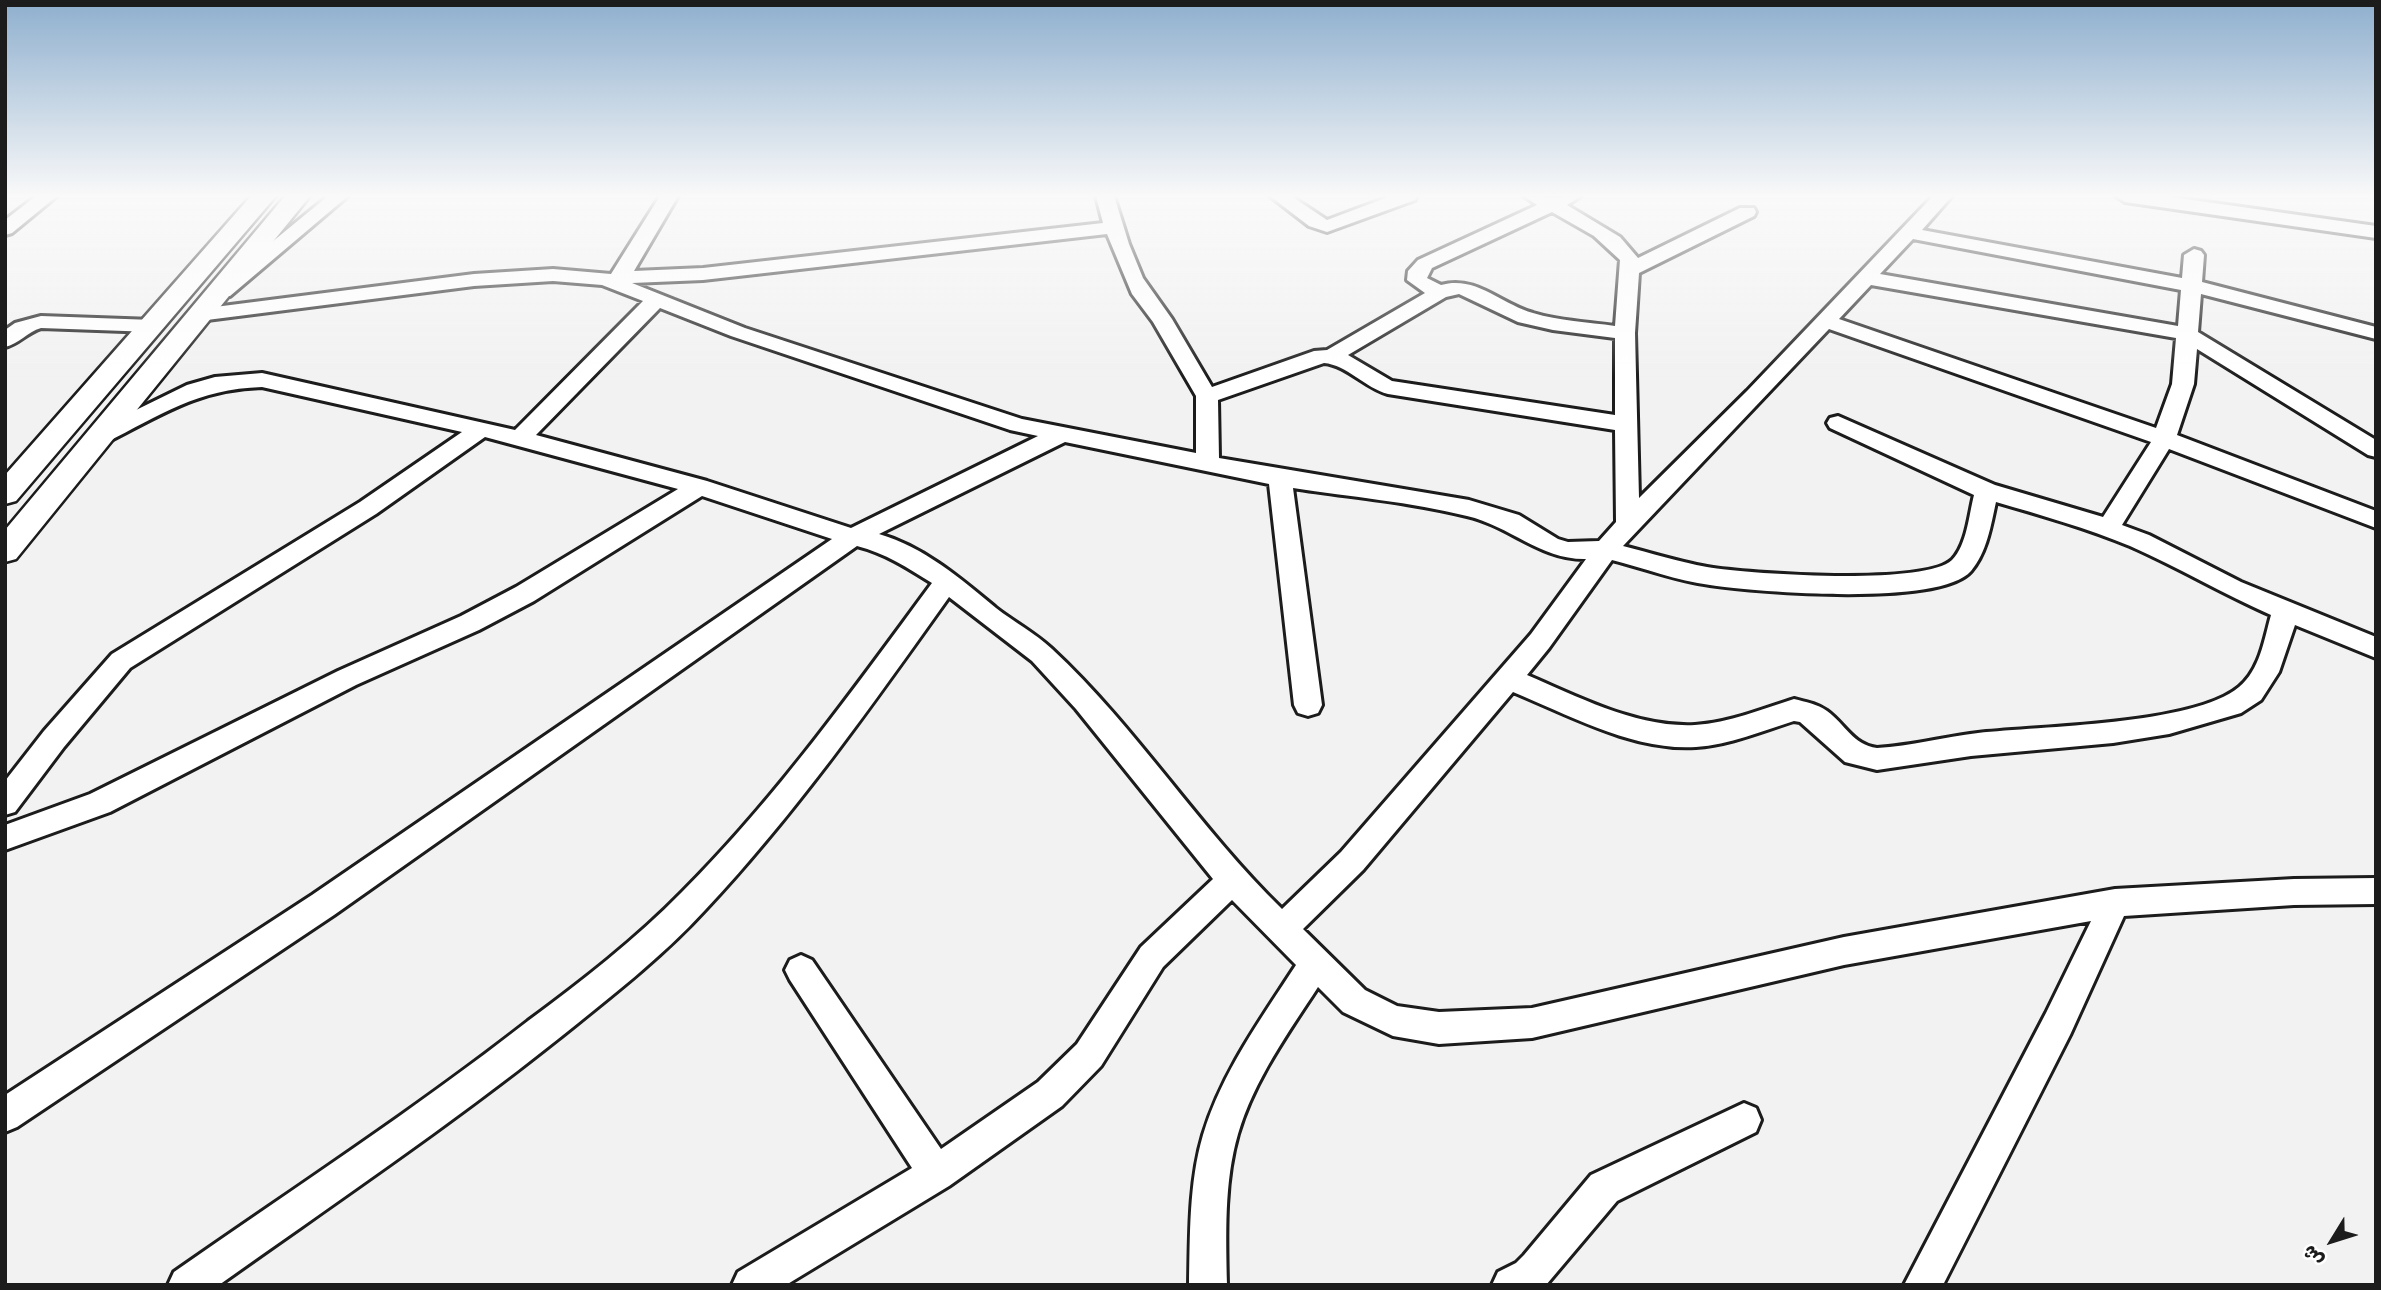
<!DOCTYPE html>
<meta charset="utf-8">
<style>
body{margin:0}
#map{position:relative;width:2381px;height:1290px;overflow:hidden;background:#f2f2f2;font-family:Dekko,"Playpen Sans Arabic",sans-serif}
canvas{display:block}
.frame{position:absolute;inset:0;border:7px solid #1c1c1c;pointer-events:none}
.north{position:absolute;left:2297px;top:1206px;width:70px;height:70px;-webkit-text-stroke:5px #fff;paint-order:stroke;rotate:232deg;font-size:19px;font-weight:700;line-height:28px;text-align:center;color:#1c1c1c}
.north::after{content:'';display:block;margin:auto;width:24px;height:32px;background:#1c1c1c;clip-path:polygon(50% 0,100% 100%,50% 72%,0 100%)}
</style>
<div id="map">
<canvas width="2381" height="1290"></canvas>
<div class="frame"></div>
<div class="north">ش</div>
</div>
<script>
const ctx = document.querySelector('canvas').getContext('2d');
ctx.lineJoin = 'round';
function trace(path, color, width, dash) {
  ctx.strokeStyle = color;
  ctx.lineWidth = width;
  ctx.lineCap = dash ? 'butt' : 'round';
  ctx.setLineDash(dash || []);
  ctx.stroke(path);
}
function paint(path, color) {
  ctx.fillStyle = color;
  ctx.fill(path, 'evenodd');
}
const minor = new Path2D(`
 M36,196H57L12,233L5,235V220Z
 M328,196H348L230,296H216L213,292L216,288Z
 M660,196H678L634,271L703,268L1103,223L1096,196H1114L1129,244L1143,278L1172,319L1212,387L1314,351L1327,350L1425,293L1407,280L1408,271L1418,260L1537,205L1524,196L1552,198L1581,196L1567,205L1620,237L1638,258L1740,208H1754L1756,212L1754,216L1639,273L1635,333L1639,498L1747,391L1933,196H1952L1922,230L2182,278L2184,255L2194,249L2201,251L2204,255L2202,282L2376,327V339L2201,294L2198,332L2376,440V457L2368,455L2197,349L2194,384L2177,435L2376,511V528L2169,449L2122,525L2149,535L2241,582L2376,637V658L2295,625L2279,672L2261,700L2241,713L2169,734L2113,743L1971,756L1877,770L1845,762L1800,722L1794,721C1762,731 1729,745 1696,747C1633,751 1569,715 1513,692L1363,870L1303,929L1365,990L1397,1006L1439,1012L1532,1008L1844,937L2115,889L2294,879L2376,878V904L2294,905L2124,916L2070,1035L1943,1285H1904L2046,1013L2091,921L1844,965L1532,1038L1439,1044L1393,1036L1343,1012L1318,987C1288,1033 1254,1080 1238,1134C1224,1182 1226,1235 1227,1285H1189C1190,1236 1189,1182 1203,1135C1222,1072 1261,1019 1296,965L1232,900L1163,967L1101,1066L1062,1106L949,1186L786,1285H732L738,1272L912,1168L790,980L785,970L790,960L801,955L812,960L941,1149L1038,1082L1077,1044L1141,947L1213,879L1076,709L1032,661L949,597C872,705 796,813 705,910C661,958 609,998 558,1039C449,1126 333,1204 219,1285H168L174,1272C293,1189 414,1110 528,1021C582,981 635,940 682,892C776,798 853,690 932,583C908,568 885,553 857,546L334,915L17,1127L5,1132V1095L312,895L832,539L702,496L534,601L479,630L356,685L110,812L5,850V825L90,794L338,671L461,616L516,587L678,489L485,437L376,514L130,668L64,747L15,812L5,815V781L44,731L112,654L360,502L462,432L262,387C197,389 161,415 105,443L97,445L89,443L86,438L89,433L187,385L215,377L262,373L515,430L643,301L602,285L553,281L474,286L199,321L192,319L189,315L192,311L199,309L474,274L553,269L611,274ZM1552,212L1594,236L1620,260L1615,326C1588,322 1559,321 1533,313C1501,304 1476,275 1441,285L1427,278L1432,268ZM1107,234L1132,294L1153,322L1196,396V453L1022,419L745,328L632,283L703,280ZM1913,239L2181,290L2178,326L1880,274ZM1871,285L2176,338L2172,384L2156,428L1839,319ZM1459,294L1518,322L1553,330L1615,338V415L1392,381L1348,355L1446,297ZM660,308L731,336L1010,430L1038,436L851,528L707,481L536,435ZM1829,329L2151,442L2103,517L1995,485L1838,416L1830,418L1827,423L1830,428L1974,495C1969,514 1967,545 1952,560C1924,586 1748,574 1707,567C1679,562 1651,553 1623,546ZM1324,363C1347,365 1365,388 1388,394L1615,430L1616,522L1599,541L1568,542L1558,539L1519,515L1469,500L1219,458L1218,400ZM1065,442L1269,484L1294,705L1298,713L1308,716L1318,713L1322,705L1293,488C1351,497 1411,502 1467,516C1510,526 1541,560 1586,559L1531,634L1341,852L1282,909C1199,828 1137,728 1052,649C1035,633 1014,622 996,608C961,579 924,547 879,534ZM1996,502C2041,515 2086,528 2130,546C2178,567 2223,594 2271,615C2264,640 2260,670 2239,687C2194,725 2039,726 1978,733C1944,737 1911,746 1877,748C1853,745 1845,724 1827,711C1817,704 1806,702 1794,699C1762,709 1729,723 1695,725C1637,728 1579,697 1527,675L1549,648L1612,560C1644,568 1677,581 1710,585C1757,592 1940,607 1971,571C1987,552 1991,525 1996,502Z
 M1270,196H1291L1327,220L1391,196H1417L1415,200L1327,232L1309,226Z
 M2116,196H2164L2376,226V238L2125,202Z
 M41,316L153,320L160,322L163,326L160,330L153,332L41,328C27,332 19,344 5,347V330L15,323Z
 M1744,1103L1756,1108L1761,1120L1756,1132L1617,1201L1546,1285H1492L1498,1272L1516,1263L1524,1255L1591,1175Z`);
const major = new Path2D(`
 M251,196H276L16,501L5,504V475Z
 M285,196H310L16,559L5,562V530Z`);
trace(minor, '#1c1c1c', 6);
trace(major, '#1c1c1c', 5);
paint(minor, '#fff');
paint(major, '#fff');
const sky = ctx.createLinearGradient(0, 0, 0, 377);
sky.addColorStop(0, '#8eafce');
sky.addColorStop(0.52, '#f9f9f9');
sky.addColorStop(1, '#f9f9f900');
ctx.fillStyle = sky;
ctx.fillRect(0, 0, 2381, 377);
</script>
